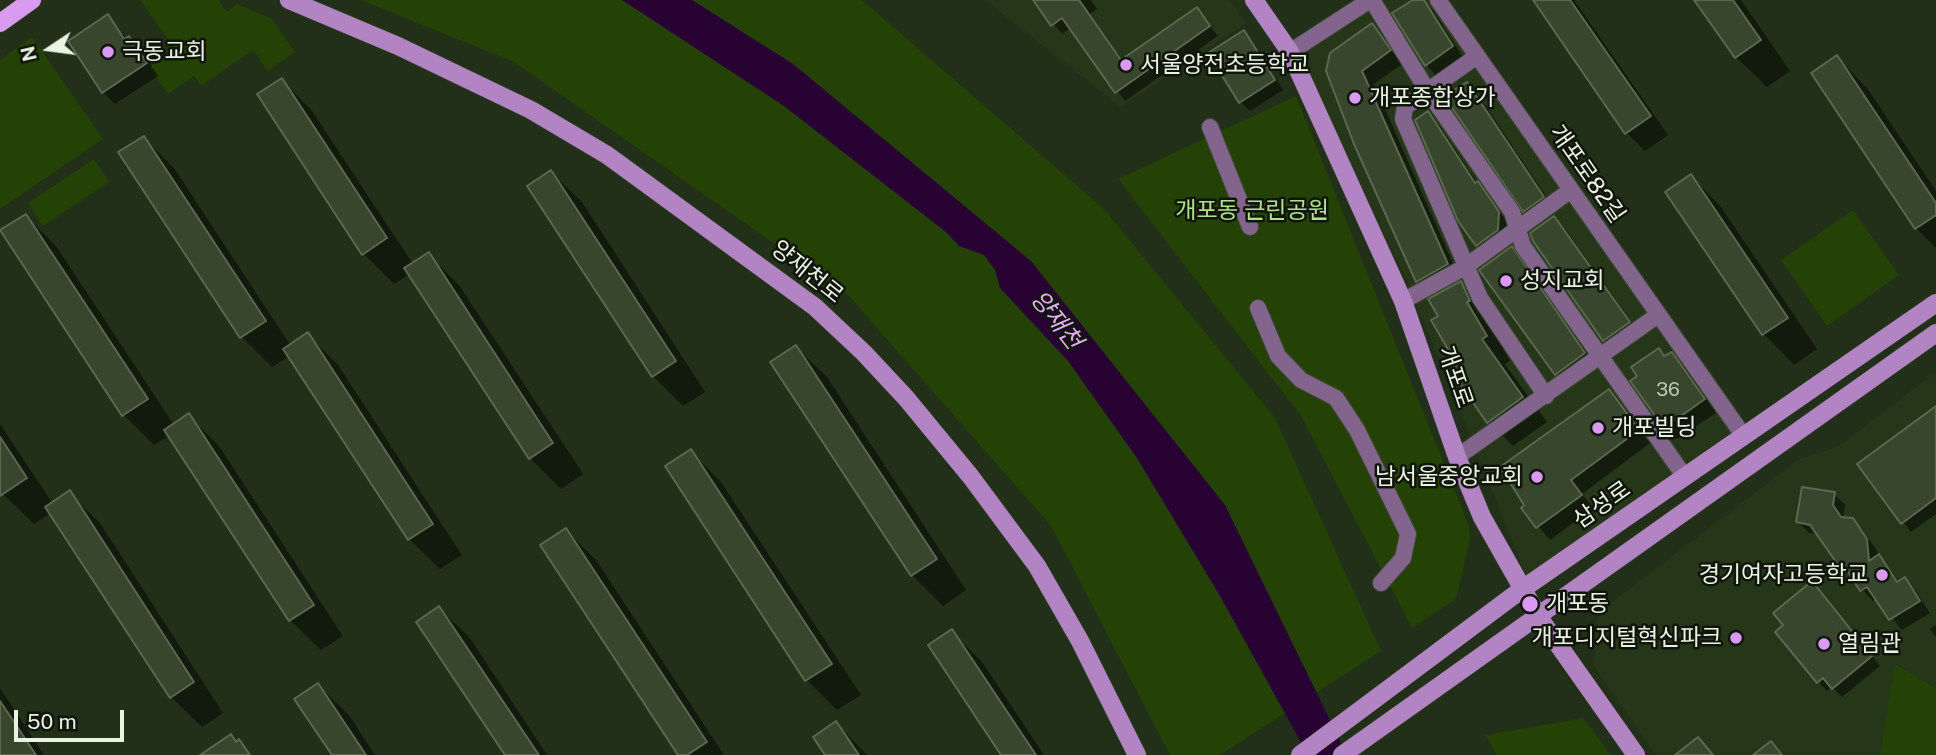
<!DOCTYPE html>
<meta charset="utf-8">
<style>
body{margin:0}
#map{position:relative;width:1936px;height:755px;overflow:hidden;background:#223019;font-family:"Public Sans",sans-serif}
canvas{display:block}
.north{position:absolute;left:14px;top:14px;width:70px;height:70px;-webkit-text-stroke:5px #10160c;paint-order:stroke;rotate:257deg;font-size:19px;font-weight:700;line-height:28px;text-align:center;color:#e9f2e3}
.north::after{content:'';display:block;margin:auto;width:24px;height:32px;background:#e9f2e3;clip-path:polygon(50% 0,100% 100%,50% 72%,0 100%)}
.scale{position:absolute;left:14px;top:710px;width:110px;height:32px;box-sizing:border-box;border:4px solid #e9f2e3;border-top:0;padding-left:9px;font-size:21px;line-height:24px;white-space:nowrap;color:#e9f2e3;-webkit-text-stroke:5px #10160c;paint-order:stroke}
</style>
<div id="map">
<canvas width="1936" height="755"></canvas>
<div class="north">N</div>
<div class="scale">50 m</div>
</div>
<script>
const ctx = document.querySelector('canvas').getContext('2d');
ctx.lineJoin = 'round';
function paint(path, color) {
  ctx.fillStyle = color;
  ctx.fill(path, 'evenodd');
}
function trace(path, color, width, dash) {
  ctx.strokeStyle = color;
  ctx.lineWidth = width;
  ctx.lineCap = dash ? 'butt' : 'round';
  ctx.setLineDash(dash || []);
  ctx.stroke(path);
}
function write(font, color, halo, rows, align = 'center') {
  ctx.font = font + ' "Public Sans","Noto Sans KR",sans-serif';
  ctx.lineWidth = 5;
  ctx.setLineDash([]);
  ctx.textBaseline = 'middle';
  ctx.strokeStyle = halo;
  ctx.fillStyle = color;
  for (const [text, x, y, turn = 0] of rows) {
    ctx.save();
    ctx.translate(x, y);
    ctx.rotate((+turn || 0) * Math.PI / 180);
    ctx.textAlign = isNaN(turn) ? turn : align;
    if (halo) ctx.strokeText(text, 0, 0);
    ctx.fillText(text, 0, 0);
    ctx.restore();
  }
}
const built = new Path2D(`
 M985,0H1230L1246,23L1121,107Z
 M1375,0H1435L1733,432L1529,582L1409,285L1297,52Z
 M1936,372V688L1896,664L1880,755H1656L1593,665L1598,613L1798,460L1839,446Z`);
const green = new Path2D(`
 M140,0H218L227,12L237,4L272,19L295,52L268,71L253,50L201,86L194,76L168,94L149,67L175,49Z
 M361,0H862L1104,209L1275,418L1381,651L1220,755H1170L1051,526L848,295L514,62Z
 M32,37L103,139L0,209V60Z
 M1296,96L1469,526L1470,538L1456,599L1412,628L1301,416L1118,179Z
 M94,159L109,182L43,226L28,203Z
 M1853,210L1899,275L1827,326L1781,260Z
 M1895,664L1936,688V755H1880Z
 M1583,718L1611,755H1496L1486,735Z`);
const water = new Path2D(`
 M622,0H692L793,64L1031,261L1225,505L1347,755H1308L1220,596L1137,458L1068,361L1000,288L995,270L984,255L959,246L946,232L784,106Z`);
const shadow = new Path2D(`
 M1035,0H1091L1097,9L1090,14L1123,61L1197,10L1218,36L1125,101L1071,28L1062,34Z
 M1416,0H1423L1433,10L1464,59L1438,77L1426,65Z
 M1535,0H1574L1668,135L1645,151L1627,133Z
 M1697,0H1741L1790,71L1767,87L1736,57Z
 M107,16L127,39L141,50L158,76L115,104L103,92Z
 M1371,25L1402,64L1374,84L1459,277L1430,293L1417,281L1328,70Z
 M1244,32L1283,90L1250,111L1241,102Z
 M1837,57L1867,88L1936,191V248L1916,228L1813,73Z
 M282,80L312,111L413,264L428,254L459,285L583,474L561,489L530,458L410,274L394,284L364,254Z
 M1467,84L1479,96L1555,210L1537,223L1524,211Z
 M1428,114L1440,126L1478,184L1511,226L1489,258L1477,245Z
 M144,138L174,168L291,346L308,335L338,365L462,555L440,569L409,539L290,356L272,367L242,337L121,153Z
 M551,172L582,202L705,392L683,406L653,376Z
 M1691,176L1721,207L1817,349L1794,365L1764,334L1668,192Z
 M26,216L56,246L174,425L189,416L219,446L343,636L321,650L290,620L170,435L154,445L124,415Z
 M1554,218L1566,230L1641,335L1616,353L1604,340Z
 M1512,248L1524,261L1597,366L1569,386L1557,374Z
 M1461,283L1485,307L1491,327L1510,361L1505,364L1547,422L1513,446L1489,422L1459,365L1440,317Z
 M796,347L827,377L966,590L943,606L912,575Z
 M1659,351L1666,358L1671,354L1684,366L1716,413L1677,439L1665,427Z
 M1608,391L1650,443L1582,494L1593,508L1550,540L1523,508Z
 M1936,408V514L1911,532L1859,465Z
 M0,424L53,504L69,493L100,523L223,713L202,727L171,697L51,513L34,524L3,494L0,489Z
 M690,451L721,482L861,695L837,710L807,680Z
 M1834,494L1845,505L1843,518L1852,519L1863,531L1899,582L1904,579L1915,590L1930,613L1902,630L1877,598L1873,601L1842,568L1819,534L1809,533L1798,522Z
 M566,530L596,560L724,755H680Z
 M1821,593L1880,666L1842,697L1832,687L1827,691L1818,682Z
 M439,608L470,638L547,755H507Z
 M1936,625V637L1930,629Z
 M952,632L982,662L1044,755H1003Z
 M318,685L349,715L375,755H334Z
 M0,688L44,755H1Z
 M836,723L867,755H827Z`);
const building = new Path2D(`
 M1033,0H1079L1121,60L1197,7L1210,26L1115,93L1062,18L1051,26Z
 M1413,0H1424L1453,46L1425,66L1392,13Z
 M1533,0H1570L1651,116L1625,134Z
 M1694,0H1733L1761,40L1735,58Z
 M108,14L124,39L129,36L147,63L102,93L68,41Z
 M1372,23L1391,50L1362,71L1448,264L1416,282L1354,144L1326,71L1330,53Z
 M1244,30L1275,80L1239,103L1208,53Z
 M1837,55L1936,203V215L1915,229L1811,73Z
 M282,78L387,238L362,255L257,94Z
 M1467,82L1544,197L1523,212L1444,96Z
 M1428,111L1475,183L1478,181L1499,212L1498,230L1476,246L1458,221L1415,120Z
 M144,136L266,321L240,338L118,152Z
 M551,170L676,361L652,377L527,186Z
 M1691,174L1788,318L1762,335L1665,192Z
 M26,214L148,399L122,416L0,230Z
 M1554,216L1630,322L1603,341L1533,241L1530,233Z
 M1512,246L1585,353L1555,375L1479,270Z
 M429,252L553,443L529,459L404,268Z
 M1461,281L1470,301L1467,302L1487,336L1482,339L1523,397L1487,423L1450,369L1457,365L1431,320L1438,316L1428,299Z
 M308,332L433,524L408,540L283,349Z
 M796,345L937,559L911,576L770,362Z
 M1659,348L1664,356L1672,352L1705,399L1664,428L1630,381L1637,376L1631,367Z
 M1609,389L1639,430L1571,480L1582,495L1536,528L1521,508L1524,505L1500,467Z
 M1936,406V498L1901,524L1857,464Z
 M189,413L314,605L289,621L164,430Z
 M0,437L27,478L0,496Z
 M691,449L832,664L805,681L665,466Z
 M1802,487L1835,492L1833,505L1841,517L1853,518L1867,539L1869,561L1879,554L1897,582L1905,577L1920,601L1889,620L1867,587L1860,591L1845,567L1841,569L1810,525L1796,522Z
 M70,490L194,682L170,698L45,507Z
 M566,528L707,742L687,755H678L540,545Z
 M1812,581L1872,656L1832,689L1823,678L1817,683L1775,632L1783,625L1773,613Z
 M439,606L539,755H505L416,622Z
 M952,629L1036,755H1001L928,645Z
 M318,683L366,755H332L294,699Z
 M0,701L36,755H0Z
 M836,721L859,755H825L813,737Z
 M231,734L236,742L239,739L250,755H200Z
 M1698,737L1713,755H1675Z
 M1771,741L1782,755H1753Z`);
const street = new Path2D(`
 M1372,0L1427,90L1512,212L1523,246L1685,477
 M1438,0L1743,435
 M1290,52L1370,0
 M1477,56L1405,107L1403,119L1480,298L1546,396
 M1210,127L1250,227
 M1403,301L1465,267L1571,190
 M1258,308L1278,356L1301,380L1336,398L1357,430L1408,534L1403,558L1381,583
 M1457,457L1658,315`);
const secondary = new Path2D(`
 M289,0L398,46L531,110L607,155L815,307L864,353L906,398L971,477L1037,566L1080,641L1137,755
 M1254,0L1290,52L1403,301L1457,457L1482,517L1538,616L1636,755
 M1300,755L1521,590L1936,303
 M1342,755L1936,333`);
const primary = new Path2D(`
 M0,23L32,0`);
const markers = [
 [108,52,7,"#dc99f4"],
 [1126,65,7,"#dc99f4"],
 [1355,98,7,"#dc99f4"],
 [1506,281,7,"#dc99f4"],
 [1598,428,7,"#dc99f4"],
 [1537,477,7,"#dc99f4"],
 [1882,575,7,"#dc99f4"],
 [1530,604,9,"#dc99f4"],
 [1736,638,7,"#dc99f4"],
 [1824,644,7,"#dc99f4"]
];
const numberNames = [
 ["36",1668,390]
];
const poiNames = [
 ["극동교회",122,52],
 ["서울양전초등학교",1140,65],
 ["개포종합상가",1369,98],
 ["성지교회",1520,281],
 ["개포빌딩",1612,428],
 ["남서울중앙교회",1523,477,"right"],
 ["경기여자고등학교",1868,575,"right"],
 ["개포동",1546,604],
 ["개포디지털혁신파크",1722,638,"right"],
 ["열림관",1838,644]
];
const streetNames = [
 ["개포로82길",1587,174,55],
 ["양재천로",807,272,39],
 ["개포로",1455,377,71],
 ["삼성로",1602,505,-35]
];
const parkNames = [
 ["개포동 근린공원",1252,211]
];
const waterNames = [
 ["양재천",1056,320,52]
];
paint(built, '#263719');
paint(green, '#244106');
paint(water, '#290234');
paint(shadow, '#0007');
paint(building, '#37462d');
trace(building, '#59684e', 2);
trace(street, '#3e4b35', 18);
trace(secondary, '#3e4b35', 19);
trace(primary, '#3e4b35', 19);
trace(street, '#82648d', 16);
trace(secondary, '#b384c4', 18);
trace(primary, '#d99bef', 18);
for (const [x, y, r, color] of markers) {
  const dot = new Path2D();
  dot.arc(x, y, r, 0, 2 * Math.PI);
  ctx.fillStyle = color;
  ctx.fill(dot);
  trace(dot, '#10160c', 2.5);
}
write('19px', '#bcc7b6', null, numberNames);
write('23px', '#e9f2e3', '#10160c', poiNames, 'left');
write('23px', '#e9f2e3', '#10160c', streetNames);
write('23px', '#aee18a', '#10160c', parkNames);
write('italic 24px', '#e6abfb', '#10160c', waterNames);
</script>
